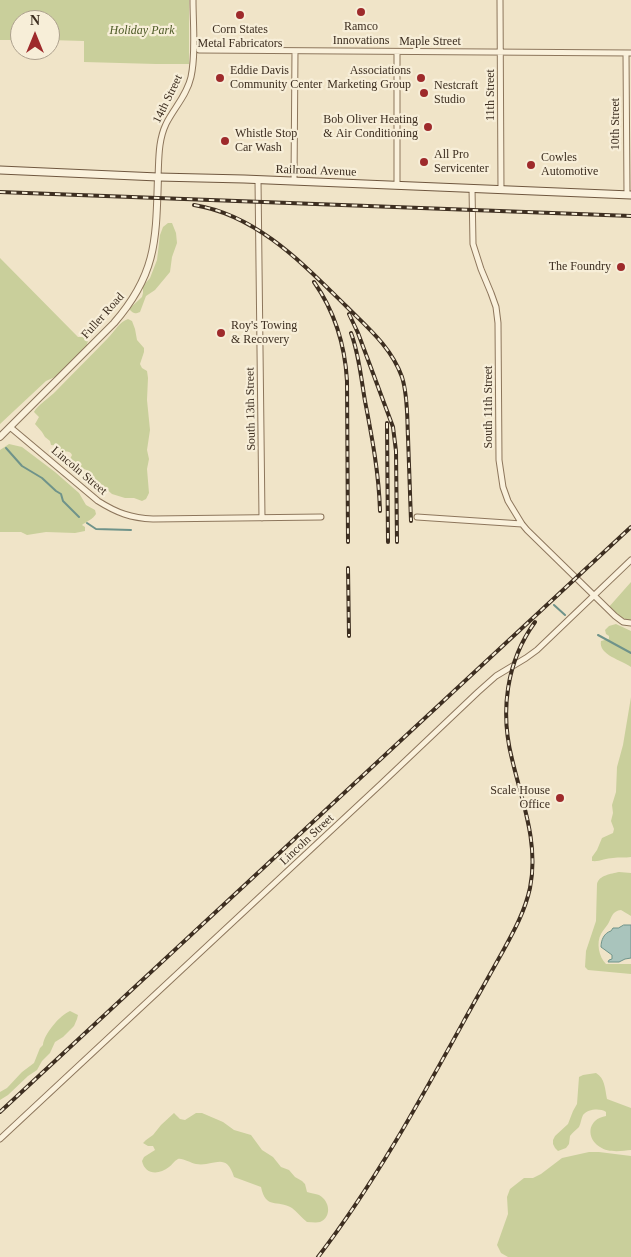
<!DOCTYPE html>
<style>
body{margin:0}
#map{position:relative;width:631px;height:1257px;overflow:hidden;background:#f0e4c8;font-family:Georgia,serif}
canvas{display:block}
.north{position:absolute;left:10px;top:10px;width:50px;height:50px;box-sizing:border-box;background:#f7eed8;border:1px solid #ada18e;border-radius:50%;rotate:0deg;font-size:14px;font-weight:700;line-height:20px;text-align:center;color:#3d2e20}
.north::after{content:'';display:block;margin:auto;width:18px;height:22px;background:#9e2a2b;clip-path:polygon(50% 0,100% 100%,50% 72%,0 100%)}
</style>
<div id="map">
<canvas width="631" height="1257"></canvas>
<div class="north">N</div>
</div>
<script>
const ctx = document.querySelector('canvas').getContext('2d');
ctx.lineJoin = 'round';
function paint(path, color) {
  ctx.fillStyle = color;
  ctx.fill(path, 'evenodd');
}
function trace(path, color, width, dash) {
  ctx.strokeStyle = color;
  ctx.lineWidth = width;
  ctx.lineCap = dash ? 'butt' : 'round';
  ctx.setLineDash(dash || []);
  ctx.stroke(path);
}
function write(font, color, halo, rows, align = 'center') {
  ctx.font = font + ' Georgia,serif';
  ctx.lineWidth = 4.5;
  ctx.setLineDash([]);
  ctx.textBaseline = 'middle';
  ctx.strokeStyle = halo;
  ctx.fillStyle = color;
  for (const [text, x, y, turn = 0] of rows) {
    ctx.save();
    ctx.translate(x, y);
    ctx.rotate((+turn || 0) * Math.PI / 180);
    ctx.textAlign = isNaN(turn) ? turn : align;
    if (halo) ctx.strokeText(text, 0, 0);
    ctx.fillText(text, 0, 0);
    ctx.restore();
  }
}
const green = new Path2D(`
 M0,0H189V64H156L84,62V41L50,40V20H20V40H0Z
 M168,223H172L176,233L177,243L172,257L170,272L155,290L146,296L140,312C135,314 134,314 130,310V308L142,297L143,293V286L150,278L157,260L160,235L163,227Z
 M0,258L78,337H84L88,341L86,347L57,376L46,381L0,424Z
 M128,319L132,321L135,329L137,340L144,348V352L140,364L142,368L147,371L148,378L147,400L150,430L147,450L149,459L147,469L149,493L146,499L142,501L134,498H125L112,494L95,479L89,471L74,465L70,459L72,455C70,450 65,452 61,452L58,446L51,445L50,441L45,437L42,432L35,424L39,417L34,412C37,406 50,397 56,391C73,373 91,356 108,338C115,331 119,322 128,319Z
 M9,444L22,447L55,472L79,493L86,505L95,510L96,514C93,519 86,522 82,525L85,527V531L75,533L46,532L27,535L21,532H0V450Z
 M631,582V620L626,621L624,618L623,619L608,608Z
 M616,624L631,631V667C622,660 598,655 601,641L609,639V636L606,634L605,630L609,626Z
 M631,697V857C625,858 619,857 613,858C606,858 599,862 592,861V857L597,850L602,838L613,833L614,829L611,821L613,813L612,805L616,792L617,767L623,745Z
 M619,872L631,873V916L621,910C612,911 612,917 608,924C606,927 603,930 601,934C596,943 599,957 606,964H631V974L588,970L585,967L586,951L596,921L597,884C599,875 611,874 619,872Z
 M70,1011L78,1015L77,1019L74,1026L63,1037L55,1042L50,1053L42,1061L37,1070L28,1076L8,1095L0,1100V1092L7,1088L22,1072L34,1063L40,1048L43,1045C44,1034 60,1015 70,1011Z
 M596,1073C605,1078 605,1089 607,1099L631,1108V1150C622,1151 608,1153 600,1147C590,1141 587,1129 595,1121C598,1118 602,1117 606,1116V1112C600,1108 588,1109 583,1115C581,1119 581,1123 579,1127C576,1130 572,1133 570,1136L569,1144L566,1148L558,1151L555,1148L553,1144V1140L555,1136L568,1124L573,1111L577,1104L579,1077L583,1075Z
 M174,1113L180,1119L185,1120L196,1113H202L223,1122L234,1130L251,1135L262,1150L273,1157L281,1167L289,1170L295,1177L302,1181L305,1184L307,1192C310,1193 316,1194 319,1195C330,1201 332,1217 320,1222C316,1223 311,1222 307,1222C302,1218 297,1212 292,1208C277,1199 266,1210 261,1187L234,1177C226,1151 214,1167 196,1164C190,1163 183,1158 178,1159C174,1161 172,1165 169,1167C159,1175 145,1175 142,1161L144,1157L155,1150L153,1146H148L143,1143L146,1140L153,1135L161,1125Z
 M589,1152H599L631,1156V1257H508L501,1253L497,1245L508,1214L507,1197L510,1189L524,1178H533L541,1174L562,1158Z`);
const water = new Path2D(`
 M624,925H631V958L625,959L619,962H608L609,960L612,959V955L601,947C601,940 604,933 611,931L613,928H618Z`);
const stream = new Path2D(`
 M6,448L22,466L42,478L56,491L61,494L63,501L79,517
 M87,523L96,529L131,530
 M554,605L565,615
 M598,635L631,653`);
const minor = new Path2D(`
 M500,0L501,190
 M199,50L631,53
 M626,53L627,195
 M158,177C159,159 158,141 166,124C174,108 187,95 191,77C196,54 193,24 193,0
 M258,180L262,518
 M294,181L295,51
 M397,185V52
 M472,188L473,244L481,269L491,293L496,307L498,323L499,460L503,487L508,501L522,524L527,530L615,616L623,622L631,623
 M10,427L98,501C117,513 131,518 153,519L321,517
 M417,517L522,524
 M0,1139L381,784L478,692L496,676L526,658L537,650L631,560`);
const tertiary = new Path2D(`
 M0,437L114,323C157,274 156,239 158,177`);
const secondary = new Path2D(`
 M0,170L158,177L244,179L631,195`);
const rail = new Path2D(`
 M0,192L631,216
 M194,205C257,215 303,264 346,306C368,328 391,347 402,377C408,396 407,418 408,437C409,465 410,493 411,521
 M314,282C335,312 345,345 347,381L348,542
 M349,314L358,333L393,427L396,451L397,542
 M351,333C359,354 361,378 365,401C372,437 379,474 380,511
 M387,423L388,542
 M348,568L349,636
 M0,1112L631,527
 M318,1257C377,1180 423,1095 470,1010C481,990 492,971 503,951C514,931 525,911 530,888C539,843 522,802 512,759C500,712 506,662 535,622`);
const markers = [
 [361,12,5,"#9e2a2b"],
 [240,15,5,"#9e2a2b"],
 [220,78,5,"#9e2a2b"],
 [421,78,5,"#9e2a2b"],
 [424,93,5,"#9e2a2b"],
 [428,127,5,"#9e2a2b"],
 [225,141,5,"#9e2a2b"],
 [424,162,5,"#9e2a2b"],
 [531,165,5,"#9e2a2b"],
 [621,267,5,"#9e2a2b"],
 [221,333,5,"#9e2a2b"],
 [560,798,5,"#9e2a2b"]
];
const poiNames = [
 ["Ramco",361,27,"center"],
 ["Innovations",361,41,"center"],
 ["Corn States",240,30,"center"],
 ["Metal Fabricators",240,44,"center"],
 ["Eddie Davis",230,71],
 ["Community Center",230,85],
 ["Associations",411,71,"right"],
 ["Marketing Group",411,85,"right"],
 ["Nestcraft",434,86],
 ["Studio",434,100],
 ["Bob Oliver Heating",418,120,"right"],
 ["& Air Conditioning",418,134,"right"],
 ["Whistle Stop",235,134],
 ["Car Wash",235,148],
 ["All Pro",434,155],
 ["Servicenter",434,169],
 ["Cowles",541,158],
 ["Automotive",541,172],
 ["The Foundry",611,267,"right"],
 ["Roy's Towing",231,326],
 ["& Recovery",231,340],
 ["Scale House",550,791,"right"],
 ["Office",550,805,"right"]
];
const parkNames = [
 ["Holiday Park",142,31]
];
const streetNames = [
 ["Maple Street",430,42],
 ["11th Street",491,95,-90],
 ["14th Street",168,99,-64],
 ["10th Street",616,124,-90],
 ["Railroad Avenue",316,171,2],
 ["Fuller Road",103,316,-48],
 ["South 11th Street",489,407,-90],
 ["South 13th Street",251,409,-91],
 ["Lincoln Street",79,471,40],
 ["Lincoln Street",307,840,-43]
];
paint(green, '#c9cf9b');
paint(water, '#a9c4bc');
trace(water, '#6f938a', 1);
trace(stream, '#6f938a', 2);
trace(minor, '#8d765c', 7);
trace(tertiary, '#8d765c', 8);
trace(secondary, '#6f573f', 9);
trace(minor, '#faf1dc', 5);
trace(tertiary, '#faf1dc', 6);
trace(secondary, '#faf1dc', 7);
trace(rail, '#3d2e20', 4);
trace(rail, '#f7eed8', 2, [5.5]);
for (const [x, y, r, color] of markers) {
  const dot = new Path2D();
  dot.arc(x, y, r, 0, 2 * Math.PI);
  ctx.fillStyle = color;
  ctx.fill(dot);
  trace(dot, '#f7eed8', 2);
}
write('12px', '#3d2e20', '#f7eed8', poiNames, 'left');
write('italic 12px', '#4d5a26', '#f7eed8', parkNames);
write('12px', '#3d2e20', '#f7eed8', streetNames);
</script>
